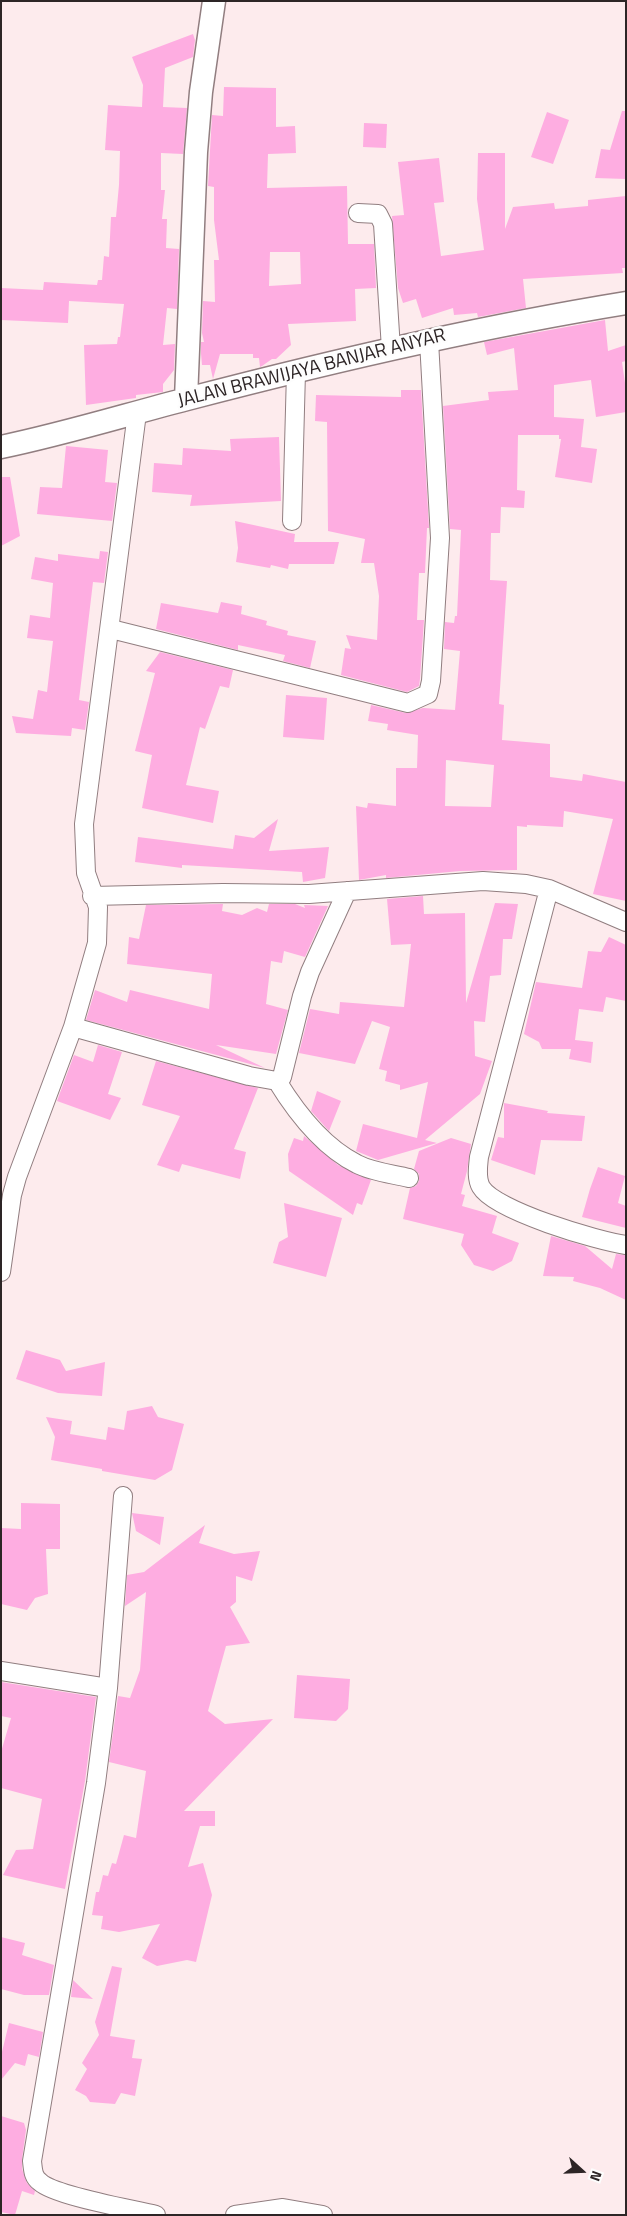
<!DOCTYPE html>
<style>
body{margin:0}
#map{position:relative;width:627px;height:2216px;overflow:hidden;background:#fdebed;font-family:"Titillium Web",sans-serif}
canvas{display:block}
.frame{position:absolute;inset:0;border:2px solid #2d2526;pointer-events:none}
.north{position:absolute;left:557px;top:2146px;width:50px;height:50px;-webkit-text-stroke:4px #fdfdfd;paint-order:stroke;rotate:110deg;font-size:14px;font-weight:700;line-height:20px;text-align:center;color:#2d2526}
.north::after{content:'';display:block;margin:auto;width:18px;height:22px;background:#2d2526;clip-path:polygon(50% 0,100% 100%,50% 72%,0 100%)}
</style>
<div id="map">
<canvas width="627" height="2216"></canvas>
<div class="frame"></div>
<div class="north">N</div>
</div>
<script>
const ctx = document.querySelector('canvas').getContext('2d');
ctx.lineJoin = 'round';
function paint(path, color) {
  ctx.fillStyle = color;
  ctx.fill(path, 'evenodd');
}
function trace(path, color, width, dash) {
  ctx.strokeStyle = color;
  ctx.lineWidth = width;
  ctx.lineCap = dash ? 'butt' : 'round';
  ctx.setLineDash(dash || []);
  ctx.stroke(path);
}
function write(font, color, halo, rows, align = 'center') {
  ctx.font = font + ' "Titillium Web",sans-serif';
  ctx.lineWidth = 5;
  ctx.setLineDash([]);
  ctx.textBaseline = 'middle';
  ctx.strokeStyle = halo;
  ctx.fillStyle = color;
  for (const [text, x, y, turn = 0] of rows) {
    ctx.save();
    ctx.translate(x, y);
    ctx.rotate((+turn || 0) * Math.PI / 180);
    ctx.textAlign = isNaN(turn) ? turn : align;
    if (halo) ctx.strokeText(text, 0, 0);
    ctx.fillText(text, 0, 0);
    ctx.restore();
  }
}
const building = new Path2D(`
 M193,34L195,40L193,57L165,68L163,107L187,108L183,154L161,153V190H165L162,219H167L166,248L179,249L177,309L167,308L163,345L175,344L174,370L163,384V392L136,395V398L86,405L84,345L117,344L118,337H120L124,304L69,301L68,323L1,320V288L43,290L44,282L97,285L98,280H102L104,256L109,257L111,217H116L119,185L120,151L105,150L108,105L142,107L143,85L132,57Z
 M224,87L276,88V127L295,126L296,153L268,154L267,188L347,186L348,244H374L376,288L355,289L356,321L288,324L291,345L276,359H272L262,366L260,367L259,358H253V354H220L213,379L210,365H202L201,354V342H204L202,333L203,301L215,302L214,260H219L214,220V187L208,186L212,115L223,116ZM270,252H300L301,284L269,286Z
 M622,111H626V179L595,178L601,149L610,150Z
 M547,112L569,120L553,164L531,157Z
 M364,123L387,124L386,148L363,147Z
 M478,153H505V229L513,207L554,203L555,209L588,206V200L626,196V268H622L623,273L523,279L526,308L478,317L477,313L454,315L453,308L422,318L416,299L403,303L398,288L392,216L404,215L398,162L439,158L444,202L434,203L441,256L484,250L477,199Z
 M605,320L608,351L626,345V361L622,362L626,390V412L596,417L591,380L554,385V417L584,419L581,447L597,449L592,483L555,477L561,439H559V435H518L517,490L525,491L524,508L501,507L500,533H491L490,580L507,581L499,704L504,705L502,740L550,744V777L582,781L583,774L626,782V901L593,894L613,819L564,811L563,827L527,825V827L517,826V870L460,871L386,878V875L359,880L356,806L367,808L368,803L396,806V768H417L418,735L387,730L388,724L368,721L371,705L406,713L423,708L455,710L460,651L444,649L445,622L454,623L455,616H457L461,530L450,529L443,406L489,400L488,392L518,390L514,348L487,355L484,342ZM446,760L494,765L491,807L445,806Z
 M401,390H421L429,528H427L425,573H419L417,620H424L420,679L419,686L407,692L341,675L345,648L351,649L346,635L377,640L379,596L374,563H361L365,539L328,531L327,422L315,421L316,395L401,397Z
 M279,437L281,501L190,506L192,495L152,492L154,463L182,465L183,448L231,451L230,439Z
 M66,446L108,450L105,482L117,483L112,521L37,514L40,487L62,488Z
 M1,477H10L20,536L1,546Z
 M235,521L295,534L294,542H339L334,564H289L288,569L271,565L270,568L236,562L238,548Z
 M100,551L108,552L104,583L93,582L79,700L89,702L85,730L72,728L71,736L16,733L12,716L33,719L38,690L47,692L53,641L27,638L30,615L50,618L53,583L31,579L35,557L58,561V554L99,559Z
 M221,602L242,606L241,614L267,621L266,625L288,631L287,635L316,641L310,668L283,661L285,655L238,645V650L156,629L161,603L218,613Z
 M160,652L233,670L229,688L220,686L205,729L200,727L186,785L219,791L213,823L142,808L152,755L135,751L155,673L146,671Z
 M286,695L327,698L324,740L283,737Z
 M278,819L269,851L329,847L325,878L303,882L302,872L182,865V868L135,862L138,837L233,849L235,835L254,838Z
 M423,896L424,914L465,913L466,1003L495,903L518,904L512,939H503L501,975L490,976L485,1022L474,1021L475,1056L492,1061L480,1094L425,1140L437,1143L378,1160L356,1151L363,1124L417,1138L428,1082L400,1090V1085L385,1081L387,1071L379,1069L390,1027L372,1021L355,1064L299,1053L310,1009L339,1014L340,1002L404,1007L411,944L391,945L387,899Z
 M223,904L222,911L242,915L257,908L267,912L269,904H295L305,908L304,905L328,906L305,957L284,951L282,963L271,961L266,1004L288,1010L276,1054L216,1045L265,1068L86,1020L95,990L127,1002L130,990L209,1009L212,974L127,964L129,937L139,939L146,905Z
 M609,937L626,945V1001L606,997L603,1012L579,1009L575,1040L593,1042L591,1063L569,1059L571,1049H542L539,1042L524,1034L536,982L582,988L588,951L601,952Z
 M98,1045L122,1052L108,1094L121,1098L110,1120L57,1101L74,1055L93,1062Z
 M156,1061L258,1088L234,1149L246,1152L240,1179L182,1164L179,1172L157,1165L180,1116L142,1105Z
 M317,1091L341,1101L329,1131L311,1111Z
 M504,1103L548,1111L547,1113L585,1116L582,1141L541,1140L535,1175L491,1160L498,1137L504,1138Z
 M304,1136L338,1165L371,1180L362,1205L357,1203L353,1215L289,1171L288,1154L294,1138L303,1141Z
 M451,1138L471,1144L467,1171L461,1194L465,1195L462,1206L497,1216L492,1233L519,1243L512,1261L493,1271L474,1265L461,1245L464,1234L403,1219L410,1188L416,1186L419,1181V1174L414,1169L419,1151Z
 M598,1167L625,1176L618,1203L626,1206V1228L582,1217L590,1189Z
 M284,1203L342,1218L326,1277L273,1263L279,1242L288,1237Z
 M551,1236L585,1246L612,1269L616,1254L626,1255V1300L600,1288L573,1281L574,1277L543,1276Z
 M26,1350L60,1360L66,1371L105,1362L102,1396L58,1393L16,1379Z
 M152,1406L158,1417L184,1424L172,1470L155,1480L102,1471V1469L51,1460L55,1437L46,1417L72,1421L70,1434L106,1440L108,1427L124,1430L127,1411Z
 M21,1503L60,1504V1549H46L48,1594L35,1598L27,1610L1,1604V1528L21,1529Z
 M132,1513L164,1517L160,1545L136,1531Z
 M205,1525L199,1543L234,1554L260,1551L252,1581L236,1576V1602L230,1607L250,1643L226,1646L208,1711L225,1724L273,1719L184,1811H215V1826H200L188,1867L203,1863L212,1895L196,1962L187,1960L157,1966L142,1958L160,1924L119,1932L101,1929L103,1916L92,1915L96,1892H99L103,1875L108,1876L112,1863L116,1864L124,1835L136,1838L146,1771L109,1762L118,1696L130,1698L140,1670L146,1592L125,1606L127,1575L144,1572Z
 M297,1675L350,1679L348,1709L336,1721L294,1718Z
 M1,1682L96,1697L85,1781L65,1889L3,1875L16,1850L33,1849L42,1799L1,1788V1752L11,1718L1,1716Z
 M1,1937L25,1943L22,1955L54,1965L49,1995H24L1,1989Z
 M112,1966L122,1968L110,2036L135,2040L132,2058L142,2059L135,2096L121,2093L115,2104L90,2102L86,2096L75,2090L87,2069L82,2063L99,2035L95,2022Z
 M73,1980L93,1999L71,1997Z
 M9,2023L43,2032L39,2057L28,2054L25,2066L15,2063L1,2080V2056Z
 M1,2116L24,2123L26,2130L22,2159V2169L27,2183L35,2191L34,2195L22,2191L15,2215L1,2212Z`);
const minor = new Path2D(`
 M358,213L378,214L383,224L391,349
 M292,521L296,372
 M111,629L408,703L428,694L431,681L440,538L429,341
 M549,889L479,1157C478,1167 476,1178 481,1187C495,1211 598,1241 626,1245
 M92,896L223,893L309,894L483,881L526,884L549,889L626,922
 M73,1027L249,1076L277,1081L282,1077L302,996L310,972L347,891
 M277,1081C296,1112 323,1147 357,1164C372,1172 393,1174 409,1178
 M1,1272L12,1195L17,1177L73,1027L97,943L98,907L86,873L84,824L137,413
 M1,1671L108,1688L96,1783L32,2161C33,2170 33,2177 40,2182C55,2196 132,2209 156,2215
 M108,1688L123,1496
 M235,2215L283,2208L323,2215`);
const tertiary = new Path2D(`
 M186,399L196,152L201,92L214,1
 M1,447C64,434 125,415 187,399C332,361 478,327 626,303`);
const streetNames = [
 ["JALAN BRAWIJAYA BANJAR ANYAR",312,369,-14]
];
paint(building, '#feade1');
trace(minor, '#917e80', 20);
trace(tertiary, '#917e80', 25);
trace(minor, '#fff', 18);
trace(tertiary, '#fff', 22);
write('19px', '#2d2526', '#fdfdfd', streetNames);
</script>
